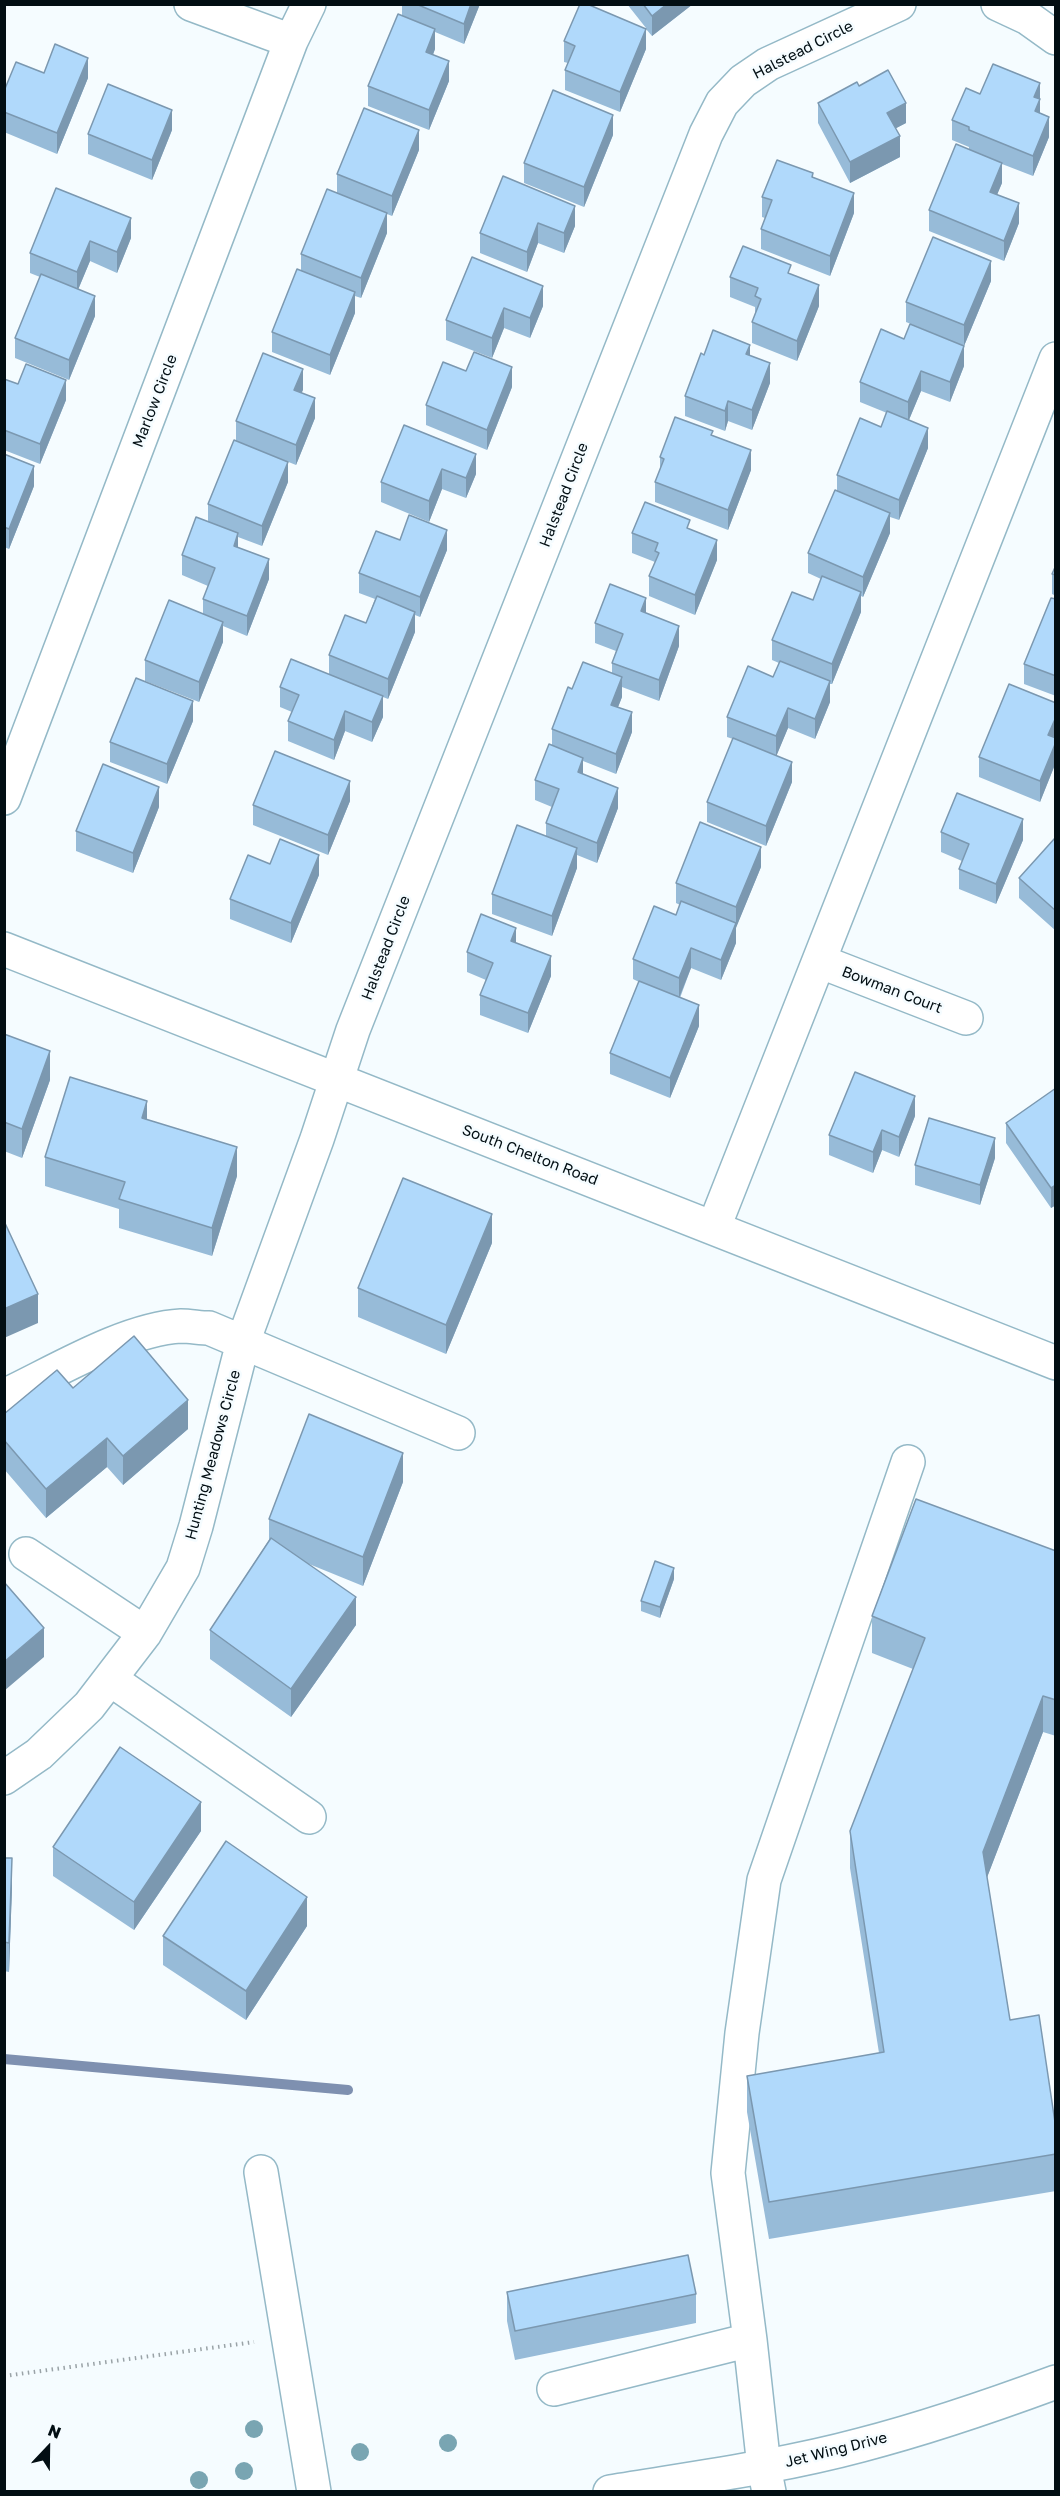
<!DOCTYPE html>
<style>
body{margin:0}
#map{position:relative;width:1060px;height:2496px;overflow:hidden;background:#f5fcff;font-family:"Golos Text",sans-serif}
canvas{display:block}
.frame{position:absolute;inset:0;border:6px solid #020e13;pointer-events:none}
.north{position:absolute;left:18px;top:2418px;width:60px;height:60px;-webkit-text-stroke:4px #f5fcff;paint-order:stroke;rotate:22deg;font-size:16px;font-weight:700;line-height:24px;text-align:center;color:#020e13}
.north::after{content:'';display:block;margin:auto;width:21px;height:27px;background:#020e13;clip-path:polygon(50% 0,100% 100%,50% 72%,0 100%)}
</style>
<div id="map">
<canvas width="1060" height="2496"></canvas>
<div class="frame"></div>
<div class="north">N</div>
</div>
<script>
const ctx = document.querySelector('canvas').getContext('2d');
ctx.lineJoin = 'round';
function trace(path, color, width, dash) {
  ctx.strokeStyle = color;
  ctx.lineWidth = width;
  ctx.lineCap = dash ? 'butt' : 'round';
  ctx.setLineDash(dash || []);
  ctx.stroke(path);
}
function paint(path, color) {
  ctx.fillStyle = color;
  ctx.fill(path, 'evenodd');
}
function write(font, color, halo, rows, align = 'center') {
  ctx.font = font + ' "Golos Text",sans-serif';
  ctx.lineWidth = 5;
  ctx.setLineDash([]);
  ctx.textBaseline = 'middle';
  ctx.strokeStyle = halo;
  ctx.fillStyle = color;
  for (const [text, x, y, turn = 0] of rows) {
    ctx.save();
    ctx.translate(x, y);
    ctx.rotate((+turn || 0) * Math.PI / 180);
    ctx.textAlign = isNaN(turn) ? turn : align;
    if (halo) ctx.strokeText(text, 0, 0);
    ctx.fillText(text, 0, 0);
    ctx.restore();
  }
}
const stream = new Path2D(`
 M4,2059L348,2090`);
const path = new Path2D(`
 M4,2376L254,2342`);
const minor = new Path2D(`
 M191,4L291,41
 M998,4L1028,18L1056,38
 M4,798L291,41L309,4
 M819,961L966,1018
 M714,1227L1056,359
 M4,1396C55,1372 125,1329 181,1326C191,1326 200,1328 209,1328L458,1433
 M26,1554L145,1633
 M110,1679L309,1817
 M4,1778L39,1754L89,1706L145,1633L183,1568L196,1526L243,1342L317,1139L353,1030L706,134L722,103L743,81L768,64L899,4
 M261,2172L314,2492
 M554,2389L750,2340
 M769,2492L764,2467L750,2340L728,2173L742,2033L764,1880L908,1462`);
const major = new Path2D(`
 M4,949L1056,1363
 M610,2492C694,2478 779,2467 861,2445C927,2428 991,2406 1056,2382`);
const trees = [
 [254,2429],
 [448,2443],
 [360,2452],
 [244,2471],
 [199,2480]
];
const wall = new Path2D(`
 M402,4H480L464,44L435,32V49L433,55L449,81L429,130L368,106V86L402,15Z
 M627,4H693L652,36L646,29V49L620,112L565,90V70L568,63L564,62V41L646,28Z
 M44,73L88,78L57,154L4,132V91Z
 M1040,83V113L1049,137L1033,176L1002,164V183L997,194L1019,223L1004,261L929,231V210L969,149V147L952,140V120L980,94Z
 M859,86L906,123L896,128L900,157L850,183L818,123V103Z
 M172,130L152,180L88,154V134Z
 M613,135L584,207L524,183V163Z
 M419,150L392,216L387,214V233L361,298L355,296V313L330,375L272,352V332L301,270V254L337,193V174Z
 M503,176L575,226L564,253L538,243L527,272L480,253V233Z
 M813,177L854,213L830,276L761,249V229L765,218L762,217V197Z
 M56,188L131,238L117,273L90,261L78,290L95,316L69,380L15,358V338L40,277L30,273V253Z
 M472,257L543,306L530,338L504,328L492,358L446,340V320Z
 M791,274L819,306L797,361L752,343V322L755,315V307L730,297V277Z
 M991,281L964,346L906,322V302Z
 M881,329L964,366L950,402L921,391L909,420L928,448L899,520L890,517V533L863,597L861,596V612L832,684H830V702L815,739L788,728L776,756L792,782L766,846L707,822V802L733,739L727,737V717L773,677L779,663L772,660V640L813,600L821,579L808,573V553L837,490V475L881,427L887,413L860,402V382Z
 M704,355L750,356L770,383L752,430L728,421L725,431L685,416V396Z
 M4,379L66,400L40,464L4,450Z
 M512,387L487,450L426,425V405Z
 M303,390L301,392L315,418L296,465L236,441V421Z
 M404,425L476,474L466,498L442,489L429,522L381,502V482Z
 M713,436L751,470L728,530L655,502V482L660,469V457Z
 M4,454L34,486L9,549L4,547Z
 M288,482L262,546L238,537V547L269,579L247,636L223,626V642L199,702L145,681V660L203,614V599L208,586L182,575V555L208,521V504Z
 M690,529L717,560L695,615L649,596V576L655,562L632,553V533Z
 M400,540L447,550L420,617L415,615V632L388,699L383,697V717L372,742L345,731L334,760L288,741V721L292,712L280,707V687L329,675V655L366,623L375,599L359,593V573Z
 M1056,565V596L1052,594V574Z
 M1056,599V696L1024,684V664Z
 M646,613L679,646L659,701L622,687V697L618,707L632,732L616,774L583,761V774L618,808L597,863L577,855V868L552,936L492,914V894L546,836V823L552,807L535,800V780L552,745V729L572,689L612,673V663L616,651L595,643V623Z
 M1056,703V762L1040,802L979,777V757Z
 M193,721L167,784L110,762V742Z
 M350,801L328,855L253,825V805Z
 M159,807L133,873L76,851V831Z
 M941,832L1023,840L996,904L959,889V869L962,861L941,852Z
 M1056,839V931L1019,898V878Z
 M270,864L319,875L291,943L230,919V899Z
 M761,867L736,927V943L721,980L691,968L680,998L699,1026L670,1098L610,1074V1053L639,982L633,979V959L676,915L680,905L676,903V883Z
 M516,943L551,976L528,1033L480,1015V995L486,980L467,972V952Z
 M4,1034L50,1080L22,1158L4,1151Z
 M1056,1088V1205L1051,1208L1006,1143V1123Z
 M915,1116L899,1157L882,1150L873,1173L829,1155V1135Z
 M147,1120L237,1176L212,1256L119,1228V1209L45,1186V1157Z
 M995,1158L980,1205L915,1185V1165Z
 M492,1243L446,1354L358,1317V1288Z
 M73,1388L188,1429L123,1485L107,1467L46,1518L4,1469V1414Z
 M403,1482L363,1586L309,1564L356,1625L291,1717L210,1659V1630L269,1540V1519Z
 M1056,1551V1736L1043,1732L987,1877L1010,2020L1056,2129V2191L769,2239L747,2112V2076L879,2053L850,1868V1831L913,1669L872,1653V1616Z
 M674,1579L660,1618L641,1611V1601Z
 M201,1831L134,1930L53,1876V1847Z
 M4,1858L12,1887L9,1972L4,1971Z
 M307,1926L246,2020L163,1965V1936Z
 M507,2292L696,2294V2323L515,2360L507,2321Z`);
const shadedWall = new Path2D(`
 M471,4H480L464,44V24Z
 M667,4H693L652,36V16Z
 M435,29V49L426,72V52Z
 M646,29V49L620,112V92Z
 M88,58V78L57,154V133Z
 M449,61V81L429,130V110Z
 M1040,83V119L1035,115L1034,97Z
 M906,103V123L887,133V113Z
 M172,110V130L152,180V160Z
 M613,115V135L584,207V187Z
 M1049,117V137L1033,176V156Z
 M419,130V150L392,216V196Z
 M900,136V157L850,183V162Z
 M1002,163V183L990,212V192Z
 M854,193V213L830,276V256Z
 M1019,203V223L1004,261V241Z
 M575,206V226L564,253V233Z
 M387,213V233L361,298V278Z
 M131,218V238L117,273V252Z
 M538,223V243L527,272V252Z
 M90,241V261L77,292V272Z
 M991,261V281L964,346V325Z
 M819,285V306L797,361V341Z
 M543,286V306L530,338V318Z
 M355,292V313L330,375V355Z
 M95,296V316L69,380V360Z
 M504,308V328L492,358V338Z
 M750,345V365L746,354Z
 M964,346V366L950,402V382Z
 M770,363V383L752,430V410Z
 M512,367V387L487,450V430Z
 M303,369V390L294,410V390Z
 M921,371V391L908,422V402Z
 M66,380V400L40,464V444Z
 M315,398V418L296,465V445Z
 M728,401V421L725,431V411Z
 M928,428V448L899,520V500Z
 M751,450V470L728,530V510Z
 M476,454V474L466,498V478Z
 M288,462V482L262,546V526Z
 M34,466V486L9,549V529Z
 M442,469V489L429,522V501Z
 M890,513V533L863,597V577Z
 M447,530V550L420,617V597Z
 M238,533V553L234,546Z
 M717,540V560L695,615V595Z
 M269,559V579L247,636V616Z
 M861,592V612L832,684V664Z
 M646,598V618L641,611Z
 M415,612V632L388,699V679Z
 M223,622V642L199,702V682Z
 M679,626V646L659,701V680Z
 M622,677V697L611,725V705Z
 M830,681V702L815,739V719Z
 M383,696V717L372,742V722Z
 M193,701V721L167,784V764Z
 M788,708V728L776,757V736Z
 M345,711V731L334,760V740Z
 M632,712V732L616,774V754Z
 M1056,717V737L1048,735Z
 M1056,742V762L1040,802V781Z
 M583,758V778L578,772Z
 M792,762V782L766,846V826Z
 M350,781V801L328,855V835Z
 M159,787V807L133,873V853Z
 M618,788V808L597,863V843Z
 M1023,819V840L996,904V884Z
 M761,847V867L736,928V907Z
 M577,848V868L552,936V916Z
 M319,855V875L291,943V923Z
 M736,923V943L721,980V960Z
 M516,928V948L511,941Z
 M691,948V968L679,998V978Z
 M551,956V976L528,1033V1013Z
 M699,1005V1026L670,1098V1078Z
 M50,1051V1080L22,1158V1129Z
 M915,1096V1116L899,1157V1137Z
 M147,1101V1130L142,1118Z
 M882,1130V1150L873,1173V1152Z
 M995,1138V1158L980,1205V1185Z
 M237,1147V1176L212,1256V1228Z
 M1056,1185V1205L1051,1208V1188Z
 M492,1214V1243L446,1354V1325Z
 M38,1294V1323L4,1338V1309Z
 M188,1400V1429L123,1485V1456Z
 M107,1438V1467L46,1518V1489Z
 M403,1453V1482L363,1586V1557Z
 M674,1568V1579L660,1618V1607Z
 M356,1597V1625L291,1717V1689Z
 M44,1628V1657L4,1691V1662Z
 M1043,1696V1732L983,1888V1852Z
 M201,1802V1831L134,1930V1902Z
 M12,1858V1887L9,1972V1943Z
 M307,1897V1926L246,2020V1991Z`);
const building = new Path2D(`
 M416,4H471L464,24Z
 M580,4H587L646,29L620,92L565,70L575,46L564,41Z
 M643,4H667L652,16Z
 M398,14L435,29L426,52L449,61L429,110L368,86Z
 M55,44L88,58L57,133L4,112V91L16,62L44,73Z
 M993,64L1040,83L1034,97L1040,99L1035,111L1049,117L1033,156L969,130V127L952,120L966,88L980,94Z
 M888,70L906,103L887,113L900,136L850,162L818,103L857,82L859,86Z
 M108,84L172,110L152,160L88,134Z
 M553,90L613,115L584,187L524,163Z
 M364,108L419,130L392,196L337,174Z
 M956,144L1002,163L990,192L1019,203L1004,241L929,210Z
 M777,160L813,173L812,177L854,193L830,256L761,229L772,200L762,197Z
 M503,176L575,206L564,233L538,223L527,252L480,233Z
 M56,188L131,218L117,252L90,241L77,272L30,253Z
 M327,189L387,213L361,278L301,254Z
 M933,237L991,261L964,325L906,302Z
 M743,246L791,265L788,273L819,285L797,341L752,322L761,299L755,296L758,288L730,277Z
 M472,257L543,286L530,318L504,308L492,338L446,320Z
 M297,269L355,292L330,355L272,332Z
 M41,274L95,296L69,360L15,338Z
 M910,324L964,346L950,382L921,371L908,402L860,382L881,329L904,339Z
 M713,330L750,345L746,354L770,363L752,410L728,401L725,411L685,396L701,353L704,355Z
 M474,352L512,367L487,430L426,405L443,362L466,371Z
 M263,353L303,369L294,390L315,398L296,445L236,421Z
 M26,364L66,380L40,444L4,430V379L18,384Z
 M887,411L928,428L899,500L837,475L860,418L881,427Z
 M675,417L713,431L711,435L751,450L728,510L655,482L664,459L660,457Z
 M404,425L476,454L466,478L442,469L429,501L381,482Z
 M234,440L288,462L262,526L208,504Z
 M4,454L34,466L9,529L4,527Z
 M835,490L890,513L863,577L808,553Z
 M645,502L690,520L687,528L717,540L695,595L649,576L659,553L655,551L658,543L632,533Z
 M409,515L447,530L420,597L359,573L376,531L400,540Z
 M196,517L238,533L234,546L269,559L247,616L203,599L215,568L182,555Z
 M1056,565V575L1052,574Z
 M822,576L861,592L832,664L772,640L792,592L813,600Z
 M610,584L646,598L641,611L679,626L659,680L612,663L623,634L595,623Z
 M377,596L415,612L388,679L329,655L345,615L366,623Z
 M1051,598L1056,599V676L1024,664Z
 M169,600L223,622L199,682L145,660Z
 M291,659L383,696L372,722L345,711L334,740L288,721L299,695L280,687Z
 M780,661L830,681L815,719L788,708L776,736L727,717L748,666L773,677Z
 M583,662L622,677L611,705L632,712L616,754L552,729L568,687L572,689Z
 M136,678L193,701L167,764L110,742Z
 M1009,684L1056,703V717L1048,735L1056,738V742L1040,781L979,757Z
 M733,738L792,762L766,826L707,802Z
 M549,744L583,758L578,772L618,788L597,843L546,823L559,789L535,780Z
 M275,751L350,781L328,835L253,805Z
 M103,764L159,787L133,853L76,831Z
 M957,793L1023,819L996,884L959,869L969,844L941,832Z
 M700,822L761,847L736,907L676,883Z
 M517,825L577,848L552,916L492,894Z
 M1055,838L1056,839V911L1019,878Z
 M280,839L319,855L291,923L230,899L248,855L270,864Z
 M681,901L736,923L721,960L691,948L679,978L633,959L654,906L676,915Z
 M481,914L516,928L511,941L551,956L528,1013L480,995L493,963L467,952Z
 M639,981L699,1005L670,1078L610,1053Z
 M4,1034L50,1051L22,1129L4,1122Z
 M855,1072L915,1096L899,1137L882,1130L873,1152L829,1135Z
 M70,1077L147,1101L142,1118L237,1147L212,1228L119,1199L125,1182L45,1157Z
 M1056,1088V1185L1051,1188L1006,1123Z
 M929,1118L995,1138L980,1185L915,1165Z
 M403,1178L492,1214L446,1325L358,1288Z
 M4,1221L38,1294L4,1309Z
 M134,1336L188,1400L123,1456L107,1438L46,1489L4,1440V1414L57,1370L73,1388Z
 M309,1414L403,1453L363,1557L269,1519Z
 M916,1499L1056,1551V1700L1043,1696L983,1852L1010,2020L1039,2015L1056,2129V2154L769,2202L747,2076L884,2052L850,1831L925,1638L872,1616Z
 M271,1538L356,1597L291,1689L210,1630Z
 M655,1561L674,1568L660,1607L641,1601Z
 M4,1582L44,1628L4,1662Z
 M120,1747L201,1802L134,1902L53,1847Z
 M226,1841L307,1897L246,1991L163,1936Z
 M4,1858H12L9,1943L4,1942Z
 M688,2255L696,2294L515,2331L507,2292Z`);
const streetNames = [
 ["Halstead Circle",803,50,-27],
 ["Marlow Circle",155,401,-69],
 ["Halstead Circle",564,495,-69],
 ["Halstead Circle",386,948,-69],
 ["Bowman Court",892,990,21],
 ["South Chelton Road",530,1155,21],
 ["Hunting Meadows Circle",213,1455,-75],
 ["Jet Wing Drive",836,2450,-14]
];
trace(stream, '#7e90b0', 10);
trace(minor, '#94b9c7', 36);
trace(major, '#94b9c7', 36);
trace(path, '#9aa3a7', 4, [1.5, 4.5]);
trace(minor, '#fff', 33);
trace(major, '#fff', 33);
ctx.fillStyle = '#79a5b2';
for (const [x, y] of trees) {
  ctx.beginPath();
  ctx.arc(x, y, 9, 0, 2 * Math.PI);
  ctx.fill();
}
paint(wall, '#97bbd8');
paint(shadedWall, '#7b98b0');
paint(building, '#b0d9fb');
trace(building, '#7b98b0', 1.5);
write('15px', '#020e13', '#f5fcff', streetNames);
</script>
